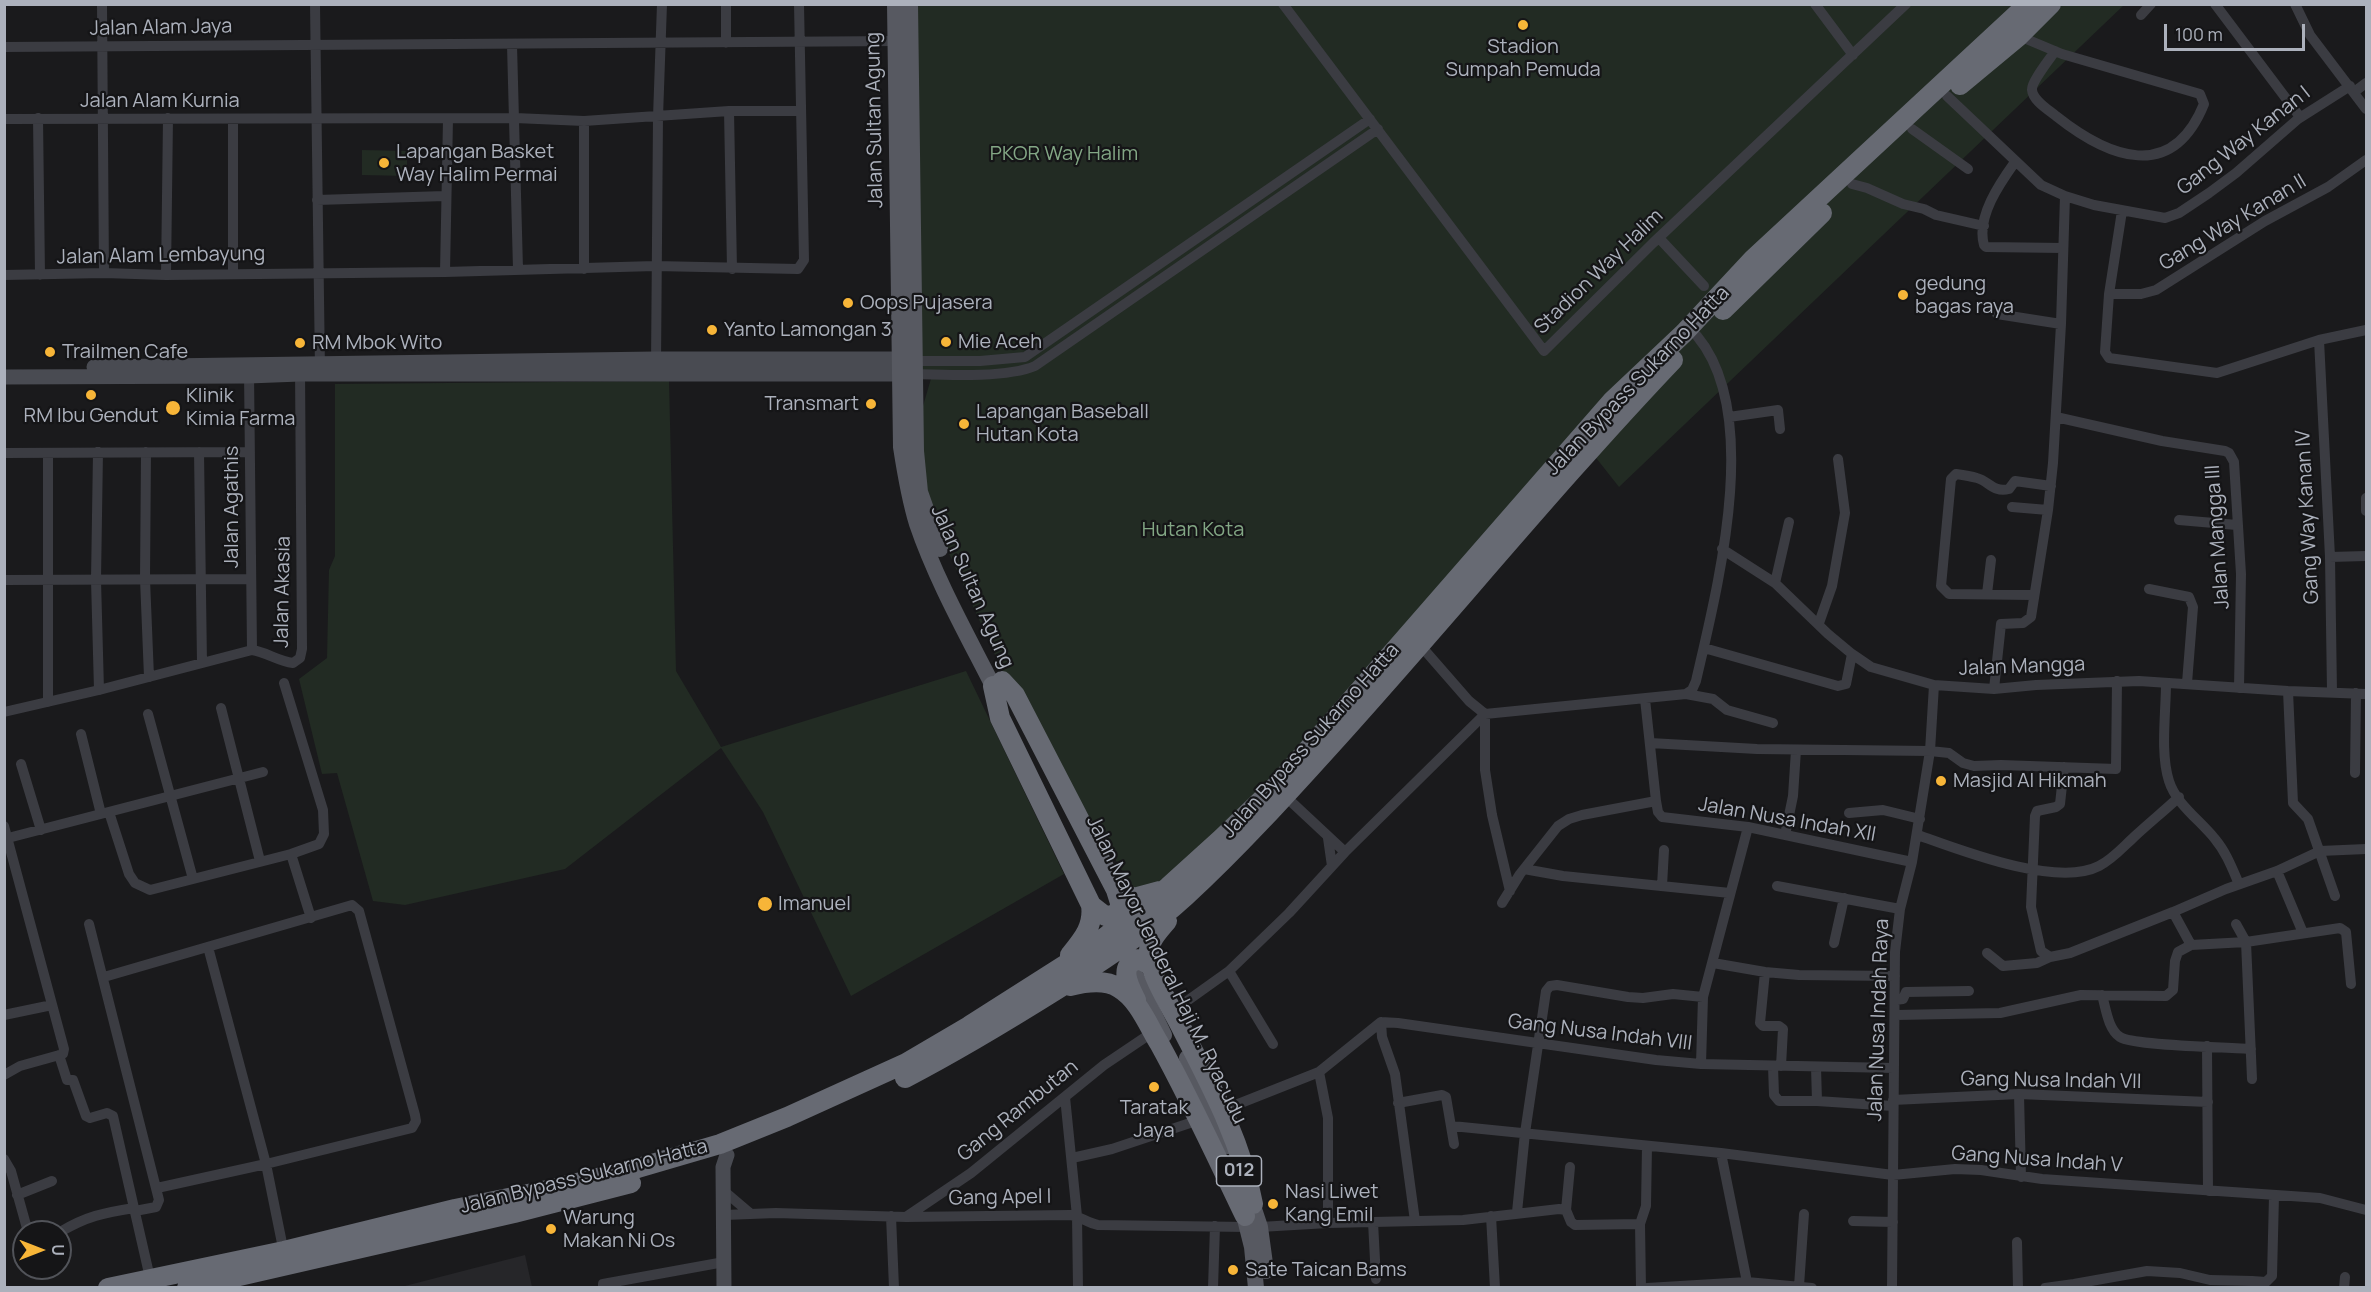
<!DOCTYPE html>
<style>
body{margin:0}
#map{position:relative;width:2371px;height:1292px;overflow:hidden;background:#1a1a1c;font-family:Manrope,sans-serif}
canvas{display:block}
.frame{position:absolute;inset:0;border:6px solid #acb1bc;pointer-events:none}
.north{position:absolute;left:12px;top:1220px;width:60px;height:60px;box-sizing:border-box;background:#151517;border:2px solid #515359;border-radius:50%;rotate:90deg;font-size:16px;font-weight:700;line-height:24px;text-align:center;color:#acb1bc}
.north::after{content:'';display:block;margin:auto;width:21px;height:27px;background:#f7b538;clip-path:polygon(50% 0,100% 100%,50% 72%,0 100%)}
.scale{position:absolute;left:2164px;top:24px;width:141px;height:27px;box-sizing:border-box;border:3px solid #acb1bc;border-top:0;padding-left:8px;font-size:18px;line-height:21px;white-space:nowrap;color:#acb1bc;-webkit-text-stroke:4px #151517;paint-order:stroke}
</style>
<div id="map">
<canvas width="2371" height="1292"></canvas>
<div class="frame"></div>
<div class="north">U</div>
<div class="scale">100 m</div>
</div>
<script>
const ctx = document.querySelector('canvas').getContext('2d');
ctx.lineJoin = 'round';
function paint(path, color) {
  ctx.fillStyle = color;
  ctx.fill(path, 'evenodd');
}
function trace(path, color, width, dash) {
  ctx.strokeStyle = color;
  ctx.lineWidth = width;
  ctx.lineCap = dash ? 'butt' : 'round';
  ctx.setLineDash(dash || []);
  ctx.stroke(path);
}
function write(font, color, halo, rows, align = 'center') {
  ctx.font = font + ' Manrope,sans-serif';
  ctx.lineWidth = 4.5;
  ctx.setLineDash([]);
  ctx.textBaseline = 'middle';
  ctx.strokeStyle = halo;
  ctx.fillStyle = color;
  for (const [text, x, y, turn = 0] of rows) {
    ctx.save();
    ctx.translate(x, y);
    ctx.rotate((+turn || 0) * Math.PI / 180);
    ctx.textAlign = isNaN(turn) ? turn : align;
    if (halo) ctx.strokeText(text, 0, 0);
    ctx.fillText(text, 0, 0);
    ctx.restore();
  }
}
const built = new Path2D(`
 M525,1255L532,1287H401Z`);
const green = new Path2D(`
 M912,5H2124L1619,487L1582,440L1370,679L1174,876L1135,892L1006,679L921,492L915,433L933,372L915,373Z
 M362,150L407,151V176L362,175Z
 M669,381L676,671L721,747L966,671L1064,874L851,996L763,812L721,748L565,869L405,905L373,901L337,773L322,774L299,679L327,658L329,570L335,556V384Z`);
const street = new Path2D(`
 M102,4L104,273
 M315,4L320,370
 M726,4V43
 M1283,4L1544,351L1653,243L1906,4
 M1815,4L1853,55
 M2215,4L2300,117
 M2295,4L2310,35L2366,109
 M2141,15L2151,4
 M2019,36L2062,54L2200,94L2204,104C2172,183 2109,158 2056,116C2049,110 2033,101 2032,90C2031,82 2050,59 2055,51
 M512,45L518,269
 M4,47L901,41
 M2354,92L2366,83
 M1947,96L2041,185L2065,196L2094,205L2165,218L2179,213L2209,193L2236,173L2298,119L2350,86
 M729,111L732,269
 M38,118L40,275
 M4,119L515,118L584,121L729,111H800
 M233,120V273
 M584,121V269
 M1912,129L1968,169
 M2015,162C2000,183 1976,217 1984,245L1986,247L2063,248
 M1852,184L1867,188L1903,204L1924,209L1936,215L1984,226
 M317,200L445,196
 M2122,211L2109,294L2105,352L2109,358L2217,373L2319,340L2366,330
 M1659,238L1704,286
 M445,272L448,119
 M4,275L104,273L166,275L445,272L655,266L798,269L804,260L799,4
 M166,275L168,118
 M2109,294H2141L2156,290L2265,221L2328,187L2366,160
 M1997,314L2061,324
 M2319,340L2330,557L2332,692
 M914,361H980L1025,357L1370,119
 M656,364L658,117L662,4
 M249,372L252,650
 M914,374C946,375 1007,378 1035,366L1378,129
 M1729,417L1778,410L1780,429
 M2056,417L2162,441L2225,451L2229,453L2234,462L2241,574L2239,688
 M98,452L96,580L99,690
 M146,452L145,579L149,677
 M199,452L202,663
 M4,453L250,452
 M48,453V702
 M2366,498V511
 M2012,507L2048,510
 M2179,520L2237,525
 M1722,549L1775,583L1828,634L1852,654L1871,667L1934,685L1994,689L2036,685L2139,681L2288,691L2366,694
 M2330,557L2366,556
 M4,580L251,579
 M1775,583L1789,522
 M2149,589L2189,597L2193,607L2187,683
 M1987,594L1991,560
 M2033,595L1949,594L1941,586L1951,479L1956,474C1963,475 1970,476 1977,478C1989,481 1993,493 2009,489L2015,481L2051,486
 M1819,623L1832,586L1845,513L1838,459
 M1421,646L1469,701L1485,714V770L1492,815L1510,891
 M1704,648L1838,686L1846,684L1852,654
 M2166,683C2166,713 2160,753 2169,781C2176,804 2201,821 2215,839C2226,852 2232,868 2239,884
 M1994,689L2001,624L2023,623L2031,617L2048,510L2053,463L2061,324L2065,196
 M2288,691L2293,803L2308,819L2335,896
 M1686,694L1713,699L1727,710L1773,723
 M1645,699L1656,801L1658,812L1662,817L1748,827L1912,862
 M221,708L260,861
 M4,712L99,690L252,650C266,652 278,661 293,663L300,658L302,649L300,369
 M148,714L193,879
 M81,734L101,814
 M1650,743L1757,749L1930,751L1949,753L1963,763L1974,766L2001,765L2116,769L2117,681
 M21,764L41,830
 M2064,767L2060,804L2056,807L2037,811L2035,816L2031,907L2041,951L2050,957L2070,953L2173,912L2191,945
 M2355,773L2356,693
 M1285,796L1345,852
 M109,812L129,874L135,883L150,890L291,854L319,844L324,834L323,810L284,683
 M1849,813L1883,810L1920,819
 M4,826L64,1049L63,1054L20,1066L4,1075
 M1785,835L1793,796L1796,750
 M1918,835C1960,850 2057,888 2099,866C2113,859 2123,847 2134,837C2149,823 2164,811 2179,797
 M8,838L263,772
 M1328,838L1332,866
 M291,854L311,918
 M1524,869L1563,876L1730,893
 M2277,871L2303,933
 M1662,886L1664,850
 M1777,886L1900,909
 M1502,903L1520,874L1558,826L1569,819L1582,815L1656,801
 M2173,912L2226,889L2277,871L2320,851L2366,849
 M89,924L159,1200L156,1207L135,1211
 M2236,924L2246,942L2252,1079
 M1834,943L1844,898
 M208,947L266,1164L284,1253
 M1987,953L2003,966L2037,963L2050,957
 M1713,963L1765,972L1799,975L1895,976
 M1229,971L1273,1044
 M1765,972L1760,1023L1763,1026H1779L1783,1029L1781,1066
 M104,977L352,905L359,911L415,1115L416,1121L412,1128L266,1164L157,1188
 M2102,995C2106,1009 2108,1029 2120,1037C2134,1046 2228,1047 2251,1049
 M1895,1000L1903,999L1906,992L1969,991
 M1173,1011L1229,971L1289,913L1345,852L1485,714L1686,694L1692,690L1696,681C1717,589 1763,415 1697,336
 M4,1015L52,1005
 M1896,1015L2000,1013L2081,995L2166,996L2173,990L2175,961L2178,952L2191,945L2246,942L2340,928L2346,932L2351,984
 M1381,1022L1398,1023L1656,1060L1701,1064L1894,1068
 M1381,1022L1382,1037L1395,1074L1415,1221
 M2207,1046L2208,1191
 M59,1055L67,1080H73L86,1116L90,1118L107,1113L113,1116L150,1278
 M1701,1064L1703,997L1748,827
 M1773,1066L1774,1095L1779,1101H1817
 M1816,1067L1817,1101L1893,1106
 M1319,1072L1328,1118V1223
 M2019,1094L2021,1177
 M1065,1097L1077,1216L1078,1288
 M1893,1100L2019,1094L2208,1102
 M1398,1103L1442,1095L1446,1097L1454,1144
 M1223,1110L1319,1072L1381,1022
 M1452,1126L1721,1153L1893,1175L1955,1169L1981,1170L2042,1179L2320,1198L2366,1210
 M1721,1153L1747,1282
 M1072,1158L1112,1149L1199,1120
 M4,1159L11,1171L28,1232
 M724,1191L751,1214
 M17,1195L52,1181
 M1566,1210L1570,1167
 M1517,1212L1525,1133L1546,991L1550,986L1557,985L1628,997L1643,998L1673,994L1703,997
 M724,1215L776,1213L906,1217L1070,1215C1080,1216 1087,1223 1098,1225L1247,1227
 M891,1216L894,1288
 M1491,1216L1495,1288
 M906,1217L971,1173L1104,1065L1153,1032
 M1853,1221L1893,1222
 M1373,1222L1376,1279
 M1260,1227L1328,1223L1463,1220L1559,1209L1566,1210L1571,1222L1575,1225L1640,1224
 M60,1232C87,1216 103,1213 134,1208
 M2017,1242L2018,1288
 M1799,1286L1804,1214
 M2252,1287V1281L2266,1282L2272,1276L2274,1196
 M603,1288V1284L724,1262
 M1213,1288L1215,1226
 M1641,1288L1640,1224L1646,1206L1647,1146
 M1647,1288L1747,1282L1812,1288
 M1892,1288L1895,952L1900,909L1912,862L1930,751L1934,685
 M2045,1288L2074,1284L2147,1271L2180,1273L2210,1280L2252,1281
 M2344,1288L2345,1277`);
const secondary = new Path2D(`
 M94,367L655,359H900
 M4,377L248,376L300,374H900
 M724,1288L723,1167L727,1155`);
const primary = new Path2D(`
 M895,4L901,447C905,473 909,498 917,524C937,583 970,640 998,696
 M910,4L916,451L920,492L940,549
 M1127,958L1164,1035
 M1187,1058L1228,1146
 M1248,1191L1260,1227L1266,1271
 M1241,1203L1252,1247L1256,1288`);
const highway = new Path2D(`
 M1960,85L2019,36L2051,4
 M1723,310L1822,213
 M1002,681L1015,695L1116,890L1134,898L1160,891
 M993,686L1000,718L1091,905C1094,926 1083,939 1070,955
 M1091,905L1105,916L1115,915L1121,906L1116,890
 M1167,921C1159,931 1147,942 1149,956C1152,978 1171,1007 1181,1027C1210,1084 1241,1140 1253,1204
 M1070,986C1086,982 1105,979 1119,988C1138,999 1148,1025 1159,1043C1190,1099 1217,1158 1245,1216
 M1136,1000C1129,986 1117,965 1139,959L1152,966
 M905,1078C959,1050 1010,1019 1061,987C1104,960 1148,931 1186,896C1238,848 1286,795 1333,743C1448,616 1555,484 1673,360
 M108,1288L284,1251L455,1209L557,1188L638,1168L720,1144L787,1117L906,1063L969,1026L1090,949L1168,887L1221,839L1276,786L1612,401L1684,333L1753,259L2028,4
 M187,1288L514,1213L631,1183`);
const markers = [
 [1523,25,6,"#f7b538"],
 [384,163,6,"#f7b538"],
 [1903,295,6,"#f7b538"],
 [848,303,6,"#f7b538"],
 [712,330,6,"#f7b538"],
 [946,342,6,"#f7b538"],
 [300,343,6,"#f7b538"],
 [50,352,6,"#f7b538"],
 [91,395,6,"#f7b538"],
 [871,404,6,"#f7b538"],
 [173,408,8,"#f7b538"],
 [964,424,6,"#f7b538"],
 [1941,781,6,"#f7b538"],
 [765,904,8,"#f7b538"],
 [1154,1087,6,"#f7b538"],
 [1273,1204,6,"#f7b538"],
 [551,1229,6,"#f7b538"],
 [1233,1270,6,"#f7b538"]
];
const shields = [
 [1239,1171,45]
];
const shieldNames = [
 ["012",1239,1171]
];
const streetNames = [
 ["Jalan Alam Jaya",161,28,-1],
 ["Jalan Alam Kurnia",160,101],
 ["Jalan Sultan Agung",875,120,-91],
 ["Gang Way Kanan I",2244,141,-38],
 ["Gang Way Kanan II",2233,223,-31],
 ["Jalan Alam Lembayung",161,256,-1],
 ["Stadion Way Halim",1599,272,-44],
 ["Jalan Bypass Sukarno Hatta",1638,381,-46],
 ["Jalan Agathis",232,507,-90],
 ["Gang Way Kanan IV",2308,517,-93],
 ["Jalan Mangga III",2218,537,-94],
 ["Jalan Sultan Agung",972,587,66],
 ["Jalan Akasia",283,592,-89],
 ["Jalan Mangga",2022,667,-2],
 ["Jalan Bypass Sukarno Hatta",1311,741,-48],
 ["Jalan Nusa Indah XII",1787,820,10],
 ["Jalan Mayor Jenderal Haji M. Ryacudu",1166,970,64],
 ["Jalan Nusa Indah Raya",1879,1020,-88],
 ["Gang Nusa Indah VIII",1600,1033,7],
 ["Gang Nusa Indah VII",2051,1081,1],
 ["Gang Rambutan",1018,1111,-39],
 ["Gang Nusa Indah V",2037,1160,4],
 ["Jalan Bypass Sukarno Hatta",584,1177,-14],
 ["Gang Apel I",1000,1198,-1]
];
const poiNames = [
 ["Stadion",1523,47,"center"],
 ["Sumpah Pemuda",1523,70,"center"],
 ["Lapangan Basket",396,152],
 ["Way Halim Permai",396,175],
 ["gedung",1915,284],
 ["bagas raya",1915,307],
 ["Oops Pujasera",860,303],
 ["Yanto Lamongan 3",724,330],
 ["Mie Aceh",958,342],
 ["RM Mbok Wito",312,343],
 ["Trailmen Cafe",62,352],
 ["Klinik",186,396],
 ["Kimia Farma",186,419],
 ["Transmart",859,404,"right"],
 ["Lapangan Baseball",976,412],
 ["Hutan Kota",976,435],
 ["RM Ibu Gendut",91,416,"center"],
 ["Masjid Al Hikmah",1953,781],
 ["Imanuel",778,904],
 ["Taratak",1154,1108,"center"],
 ["Jaya",1154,1131,"center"],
 ["Nasi Liwet",1285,1192],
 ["Kang Emil",1285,1215],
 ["Warung",563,1218],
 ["Makan Ni Os",563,1241],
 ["Sate Taican Bams",1245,1270]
];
const parkNames = [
 ["PKOR Way Halim",1064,154],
 ["Hutan Kota",1193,530]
];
paint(built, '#262629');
paint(green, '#222b23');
trace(street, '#3b3c42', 10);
trace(secondary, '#494b52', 15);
trace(primary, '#575961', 16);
trace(highway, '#676a73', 20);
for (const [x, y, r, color] of markers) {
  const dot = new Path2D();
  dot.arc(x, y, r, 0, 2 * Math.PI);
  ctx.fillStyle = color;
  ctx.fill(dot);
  trace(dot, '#151517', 2);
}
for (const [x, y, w] of shields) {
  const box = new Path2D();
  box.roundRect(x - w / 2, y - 15, w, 30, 4.5);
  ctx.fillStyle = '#151517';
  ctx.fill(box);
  trace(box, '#acb1bc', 1.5);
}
write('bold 18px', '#acb1bc', null, shieldNames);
write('20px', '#acb1bc', '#151517', streetNames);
write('20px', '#acb1bc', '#151517', poiNames, 'left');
write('20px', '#83a785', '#151517', parkNames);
</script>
